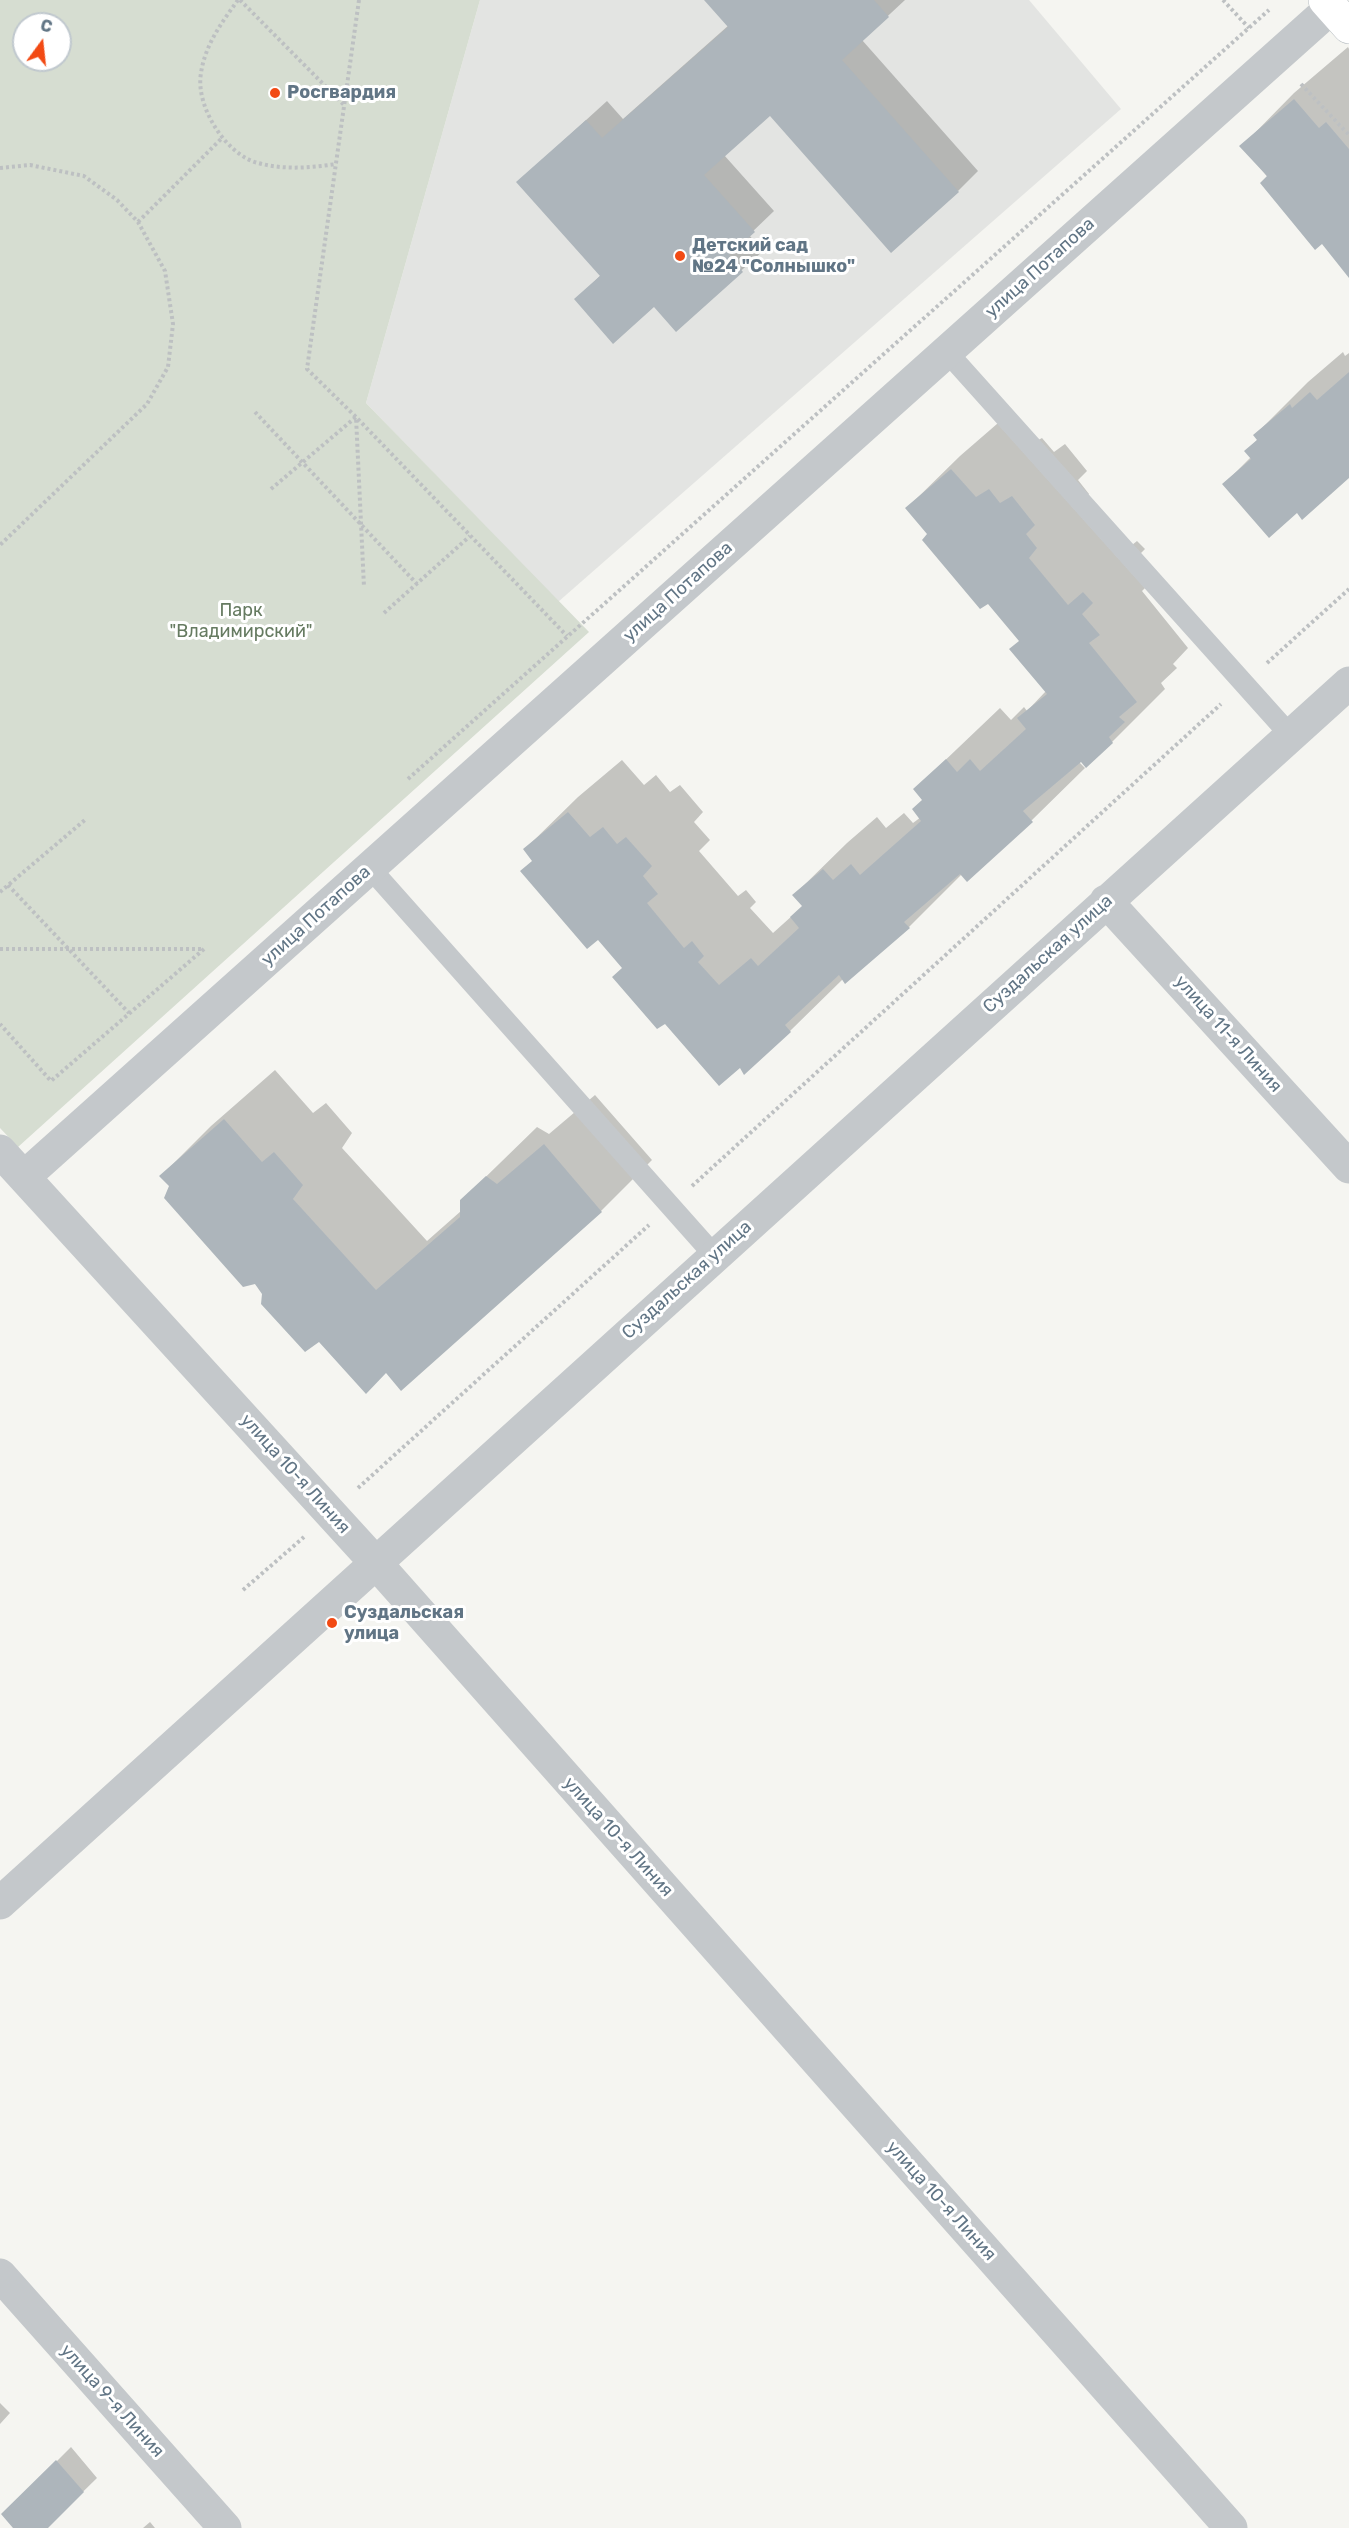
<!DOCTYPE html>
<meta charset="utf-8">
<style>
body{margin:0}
#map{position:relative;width:1349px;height:2528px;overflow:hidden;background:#f5f5f1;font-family:Rubik,sans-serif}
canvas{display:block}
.north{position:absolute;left:12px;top:12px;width:60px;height:60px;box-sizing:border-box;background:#fff;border:2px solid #c0c8ce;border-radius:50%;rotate:15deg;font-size:16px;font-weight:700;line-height:24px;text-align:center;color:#617585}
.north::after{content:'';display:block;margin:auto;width:21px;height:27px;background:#f24a14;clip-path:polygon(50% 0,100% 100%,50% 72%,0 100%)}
</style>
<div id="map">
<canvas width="1349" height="2528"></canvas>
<div class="north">С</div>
</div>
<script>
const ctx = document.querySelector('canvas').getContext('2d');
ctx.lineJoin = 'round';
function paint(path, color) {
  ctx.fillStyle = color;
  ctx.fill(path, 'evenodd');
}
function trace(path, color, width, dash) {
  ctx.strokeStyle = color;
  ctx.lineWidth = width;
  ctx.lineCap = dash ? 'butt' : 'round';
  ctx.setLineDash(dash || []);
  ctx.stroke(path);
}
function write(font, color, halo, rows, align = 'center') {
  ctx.font = font + ' Rubik,sans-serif';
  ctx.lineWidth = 6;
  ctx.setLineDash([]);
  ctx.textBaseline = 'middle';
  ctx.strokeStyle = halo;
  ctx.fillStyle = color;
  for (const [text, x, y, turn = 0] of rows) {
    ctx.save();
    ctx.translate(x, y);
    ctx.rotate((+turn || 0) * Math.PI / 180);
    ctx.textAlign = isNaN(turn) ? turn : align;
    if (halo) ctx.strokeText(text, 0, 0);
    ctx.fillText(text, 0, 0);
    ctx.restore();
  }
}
const built = new Path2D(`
 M480,0H1029L1121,109L558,602L366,403Z`);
const green = new Path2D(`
 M0,0H480L366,403L589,632L18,1147L0,1128ZM24,24H60V60H24Z`);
const shadow = new Path2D(`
 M706,0H905L862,40L978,171L958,191L770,114L724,155L774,211L749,235L763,251L676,329L654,305L576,299L601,275L518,182L607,101L623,119L729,25Z
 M1348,47L1349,49V276L1242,146L1294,93Z
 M1343,352L1345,356L1349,353V476L1297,511L1224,484L1251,457L1246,451L1258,439L1255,435L1308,382Z
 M1005,417L1029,445L1042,438L1054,452L1065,444L1087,471L1078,480L1089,494L1081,504L1122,553L1137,541L1145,549L1134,560L1152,581L1142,591L1188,648L1173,664L1177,668L1161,683L1165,689L1112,742L1079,762L1085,768L1032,820L967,880L962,874L909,927L845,982L843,979L790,1031L740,1066L624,968L525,849L578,797L622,760L644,785L656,775L670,792L680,785L703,812L694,822L710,840L699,851L738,896L746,890L756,902L750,908L773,933L803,906L794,895L847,843L877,817L886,828L904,813L913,823L921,817L924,799L915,789L1000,708L1011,720L1024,707L1027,711L1046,691L1021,640L907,508L960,456Z
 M275,1070L313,1113L326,1103L352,1133L342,1148L427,1241L461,1211V1201L537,1127L549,1134L595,1095L652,1160L601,1211L401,1389L386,1371L319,1340L264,1294L161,1176L211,1126Z
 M0,2403L10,2413L0,2424Z
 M71,2447L97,2478L46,2528H15L3,2515Z
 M150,2522L155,2528H143Z`);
const building = new Path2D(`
 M704,0H874L889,17L842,60L959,192L891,253L770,116L704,175L755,232L729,255L743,272L676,332L654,307L613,344L574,299L600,276L516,182L586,120L602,138L728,27Z
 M1294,99L1319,128L1326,122L1349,149V278L1322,244L1315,250L1260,183L1267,176L1239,146Z
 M1349,372V478L1302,520L1297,513L1269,538L1222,484L1251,459L1244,451L1257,440L1253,435L1290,404L1292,408L1310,392L1317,400Z
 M951,469L976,497L989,489L1000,503L1012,496L1035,525L1026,534L1037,548L1029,558L1068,605L1083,592L1093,603L1082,614L1100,635L1089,643L1137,702L1119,717L1125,722L1109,737L1113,743L1086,768L1081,762L1023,811L1033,822L967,882L960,874L904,922L910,928L845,984L839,975L785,1025L791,1032L744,1075L740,1068L719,1086L665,1024L657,1029L612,977L622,968L598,940L587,949L520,871L532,861L523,849L568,812L590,837L603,827L617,844L626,837L652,866L643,876L658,894L647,903L684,948L692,941L704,956L698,962L719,985L751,958L758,966L799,928L790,917L802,906L792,895L823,869L833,880L851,864L860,875L921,821L912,809L922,800L913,789L946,759L957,772L970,759L980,771L1026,729L1017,718L1047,694L1009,649L1019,641L988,604L980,609L922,540L927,534L905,508Z
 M224,1119L262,1162L274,1152L303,1185L293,1199L376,1290L460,1217V1200L486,1176L497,1184L544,1144L602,1212L401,1391L386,1373L366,1394L319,1342L305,1352L261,1304L262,1294L255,1284L243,1287L164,1198L169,1186L159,1176Z
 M56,2460L84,2492L48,2528H13L1,2514Z`);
const path = new Path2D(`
 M238,0C222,22 205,45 201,73C195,106 226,155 258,163C284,170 310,168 336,164
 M240,0L344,105
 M359,0L307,369L356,417L364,587
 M1223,0L1249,28
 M1301,84L1349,135
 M0,168L30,165L84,176L117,200L138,222L165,271L173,324L168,367L147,404L0,545
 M138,222L221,139
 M255,412L417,584
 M271,489L356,417L567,636
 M384,613L470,536
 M1267,663L1349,589
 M408,779L1269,10
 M8,885L129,1013
 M0,892L86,819
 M0,949H204L51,1081L0,1024
 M692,1186L1221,704
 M358,1488L649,1225
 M243,1590L304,1537`);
const lane = new Path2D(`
 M947,352L1291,736
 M370,868L714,1255`);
const street = new Path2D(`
 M1106,901L1349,1167
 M0,1151L375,1562L1231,2528
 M24,1177L1332,7
 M0,1903L1349,683
 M0,2275L225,2528`);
const secondary = new Path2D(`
 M1325,0L1349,27`);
const markers = [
 [275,93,6,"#f24a14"],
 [680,256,6,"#f24a14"],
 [332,1623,6,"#f24a14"]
];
const poiNames = [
 ["Росгвардия",287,93],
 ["Детский сад",692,246],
 ["№24 \"Солнышко\"",692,267],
 ["Суздальская",344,1613],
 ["улица",344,1634]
];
const streetNames = [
 ["улица Потапова",1040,268,-42],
 ["улица Потапова",678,592,-42],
 ["улица Потапова",316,916,-42],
 ["Суздальская улица",1048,954,-42],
 ["улица 11-я Линия",1228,1034,48],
 ["Суздальская улица",687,1280,-42],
 ["улица 10-я Линия",295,1474,48],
 ["улица 10-я Линия",618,1837,48],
 ["улица 10-я Линия",941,2201,48],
 ["улица 9-я Линия",112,2401,48]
];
const parkNames = [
 ["Парк",241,611],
 ["\"Владимирский\"",241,632]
];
paint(built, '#e3e4e2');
paint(green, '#d6ddd1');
paint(shadow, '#0003');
paint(building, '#adb5bb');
trace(secondary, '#b6bcc0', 34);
trace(path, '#bdc0c2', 4, [3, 3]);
trace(lane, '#c4c8cb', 21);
trace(street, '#c4c8cb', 33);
trace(secondary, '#fff', 33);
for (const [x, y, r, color] of markers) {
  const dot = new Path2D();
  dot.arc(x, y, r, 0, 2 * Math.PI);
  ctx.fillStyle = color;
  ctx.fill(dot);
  trace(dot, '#fff', 2);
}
write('bold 18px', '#617585', '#fff', poiNames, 'left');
write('18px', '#617585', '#fff', streetNames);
write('18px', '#667b61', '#fff', parkNames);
</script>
